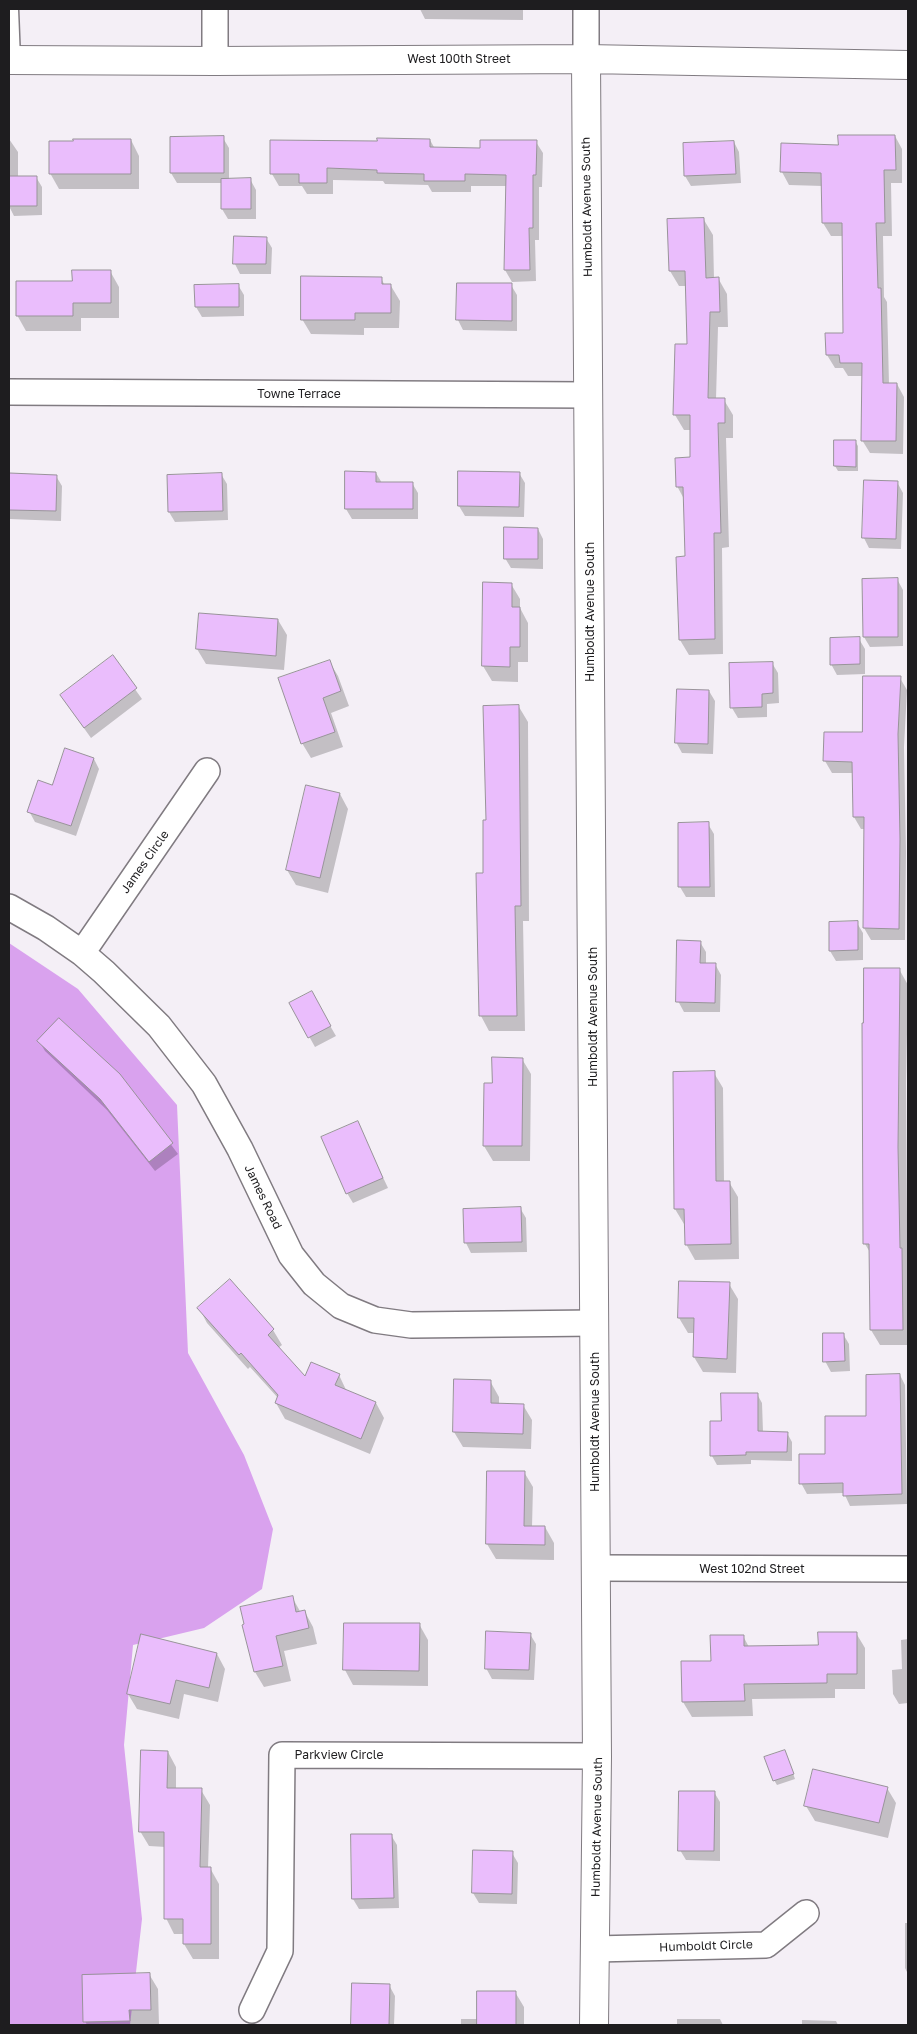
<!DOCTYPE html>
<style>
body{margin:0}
#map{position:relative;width:917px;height:2034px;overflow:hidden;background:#f4eff6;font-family:"Golos Text",sans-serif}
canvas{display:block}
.frame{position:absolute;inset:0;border:10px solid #1e1d1f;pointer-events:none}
</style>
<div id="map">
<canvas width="917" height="2034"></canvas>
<div class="frame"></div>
</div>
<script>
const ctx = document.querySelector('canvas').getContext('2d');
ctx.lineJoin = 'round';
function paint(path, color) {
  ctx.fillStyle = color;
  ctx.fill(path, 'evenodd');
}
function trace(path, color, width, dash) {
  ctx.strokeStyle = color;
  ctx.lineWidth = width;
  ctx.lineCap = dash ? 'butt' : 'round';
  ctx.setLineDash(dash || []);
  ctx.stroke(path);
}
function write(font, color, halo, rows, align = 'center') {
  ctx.font = font + ' "Golos Text",sans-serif';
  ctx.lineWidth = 4;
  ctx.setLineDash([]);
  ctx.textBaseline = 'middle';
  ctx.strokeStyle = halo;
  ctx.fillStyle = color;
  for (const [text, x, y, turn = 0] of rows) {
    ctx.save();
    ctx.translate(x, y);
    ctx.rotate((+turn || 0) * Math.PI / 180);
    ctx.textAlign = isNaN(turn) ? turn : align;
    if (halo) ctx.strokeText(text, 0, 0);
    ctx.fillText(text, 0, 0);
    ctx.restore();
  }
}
const forest = new Path2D(`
 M9,943L78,989L177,1105L188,1353L244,1455L273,1529L262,1589L204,1628L133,1645L124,1745L142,1919L130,2025H9Z`);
const shadow = new Path2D(`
 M420,9H523V20L425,19Z
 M895,136L902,149V183H891L892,236H883L884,297L887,302L889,384H897L904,397L903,454L870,453L862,440L863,376H848L843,368H835L827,355L844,334L843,236H831L823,223V186L789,185L782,172L839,146Z
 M223,138L229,148V180L250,179L256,190V219H228L222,209V183H177L171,173Z
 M9,139L18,152V178L36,177L42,187V215L14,216L9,206Z
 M131,140L139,156V189H59L50,173Z
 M430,140L435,149H481L536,142L543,153L542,187H539V240H535L536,281L512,282L505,270L507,186H471V192H432L428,185L385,184L383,181L333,180V194H307L302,186H279L272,174V141L378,142Z
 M734,142L739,152L741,183L691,186L685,176Z
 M704,220L713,235L714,279L718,278L727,294L728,327H718L716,399L724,400L733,415V438H726L729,547L722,548L723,654L689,655L680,640L686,558L684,499L677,486L691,458V430H684L675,415L688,345L686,286H679L670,271Z
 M266,238L272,248L271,274H240L235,264Z
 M110,271L119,287V318H81V331H26L17,315L73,282Z
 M381,278L385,286H391L400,301L399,328H364V335L311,334L302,319Z
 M238,285L244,295V316L202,317L196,307L195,286Z
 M511,285L517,295V331L463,330L458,320Z
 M855,441L858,446V471H838L835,466Z
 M459,472L519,473L525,483L524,517L465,516L459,506Z
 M376,473L382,483H412L418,493V519H352L346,509Z
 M9,474L56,476L62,486L61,521L9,519Z
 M221,474L227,484L228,520L175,522L169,512Z
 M897,482L903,493L901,549L869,548L864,538Z
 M538,529L543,539V569L511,568L505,558Z
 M897,579L903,590V646L870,647L864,637Z
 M484,584H511L520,599V608L528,623V662H518V682L492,681L483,666Z
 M200,614L278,620L287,635L284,670L206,664L197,649Z
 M859,639L865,649V674L837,675L831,664Z
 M112,657L142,699L91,738L61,696Z
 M329,661L338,676L349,706L331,713L343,747L311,758L302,743Z
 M772,663L778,673L779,703L767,704V717L738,718L732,708Z
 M900,678L907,690L904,747L906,852L905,940H871L864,928L865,829H861L854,817L853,773H832L825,761L863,733Z
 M709,691L715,701L713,754L682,753L676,742Z
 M519,707L528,722L529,921H523L525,1031H489L481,1016L487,821Z
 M94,759L99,769L76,836L35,822L29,811L53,786Z
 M340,794L348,809L328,893L296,885L287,870Z
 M679,824H708L714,834L715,897H686L680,887Z
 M857,923L863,933V960L836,961L830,951Z
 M700,942L706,952V964H715L721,975L720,1012H684L678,1001Z
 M899,969L908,985L906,1083L908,1345H880L871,1330V1254L865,1244Z
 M311,993L336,1036L315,1047L291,1004Z
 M39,1041L119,1075L178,1154L155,1171L107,1110L45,1051Z
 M522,1059L531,1074L530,1161H493L484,1146L493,1084Z
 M714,1073L723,1088L724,1182H729L738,1197L739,1259L695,1260L686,1244V1224H684L675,1209Z
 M357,1122L388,1188L353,1203L347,1193Z
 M520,1208L526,1218L527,1252L471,1253L466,1243L465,1210Z
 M230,1281L273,1330L282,1345L278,1348L305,1378L339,1375L347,1392L376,1403L384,1418L370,1454L285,1419L276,1403L278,1398L250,1367L248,1369L207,1323L199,1308Z
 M729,1284L738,1299L736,1373L703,1372L694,1357L695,1333H688L679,1318Z
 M843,1334L849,1344L850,1371L831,1372L825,1361Z
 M900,1375L905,1385L907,1504L850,1506L844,1493L807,1494L801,1483L827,1455L867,1417Z
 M490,1381L499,1397V1404L523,1405L532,1420L531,1449L463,1447L454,1432Z
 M757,1394L762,1403L763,1432L787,1433L792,1442V1461L751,1460V1464L717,1465L712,1456L723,1422Z
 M524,1472L533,1487L532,1527H545L554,1543V1560L496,1559L487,1544Z
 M292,1597L301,1613L305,1612L313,1627L317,1644L284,1651L291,1681L264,1687L255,1672Z
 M419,1624L428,1640V1686L353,1685L345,1670Z
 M856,1633L865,1648V1689H835V1698L752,1699L753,1716L692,1717L683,1702L712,1662L743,1636L749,1647L819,1646Z
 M530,1634L536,1644L534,1680L492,1679L486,1668Z
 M908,1639V1703L899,1704L893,1694L892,1670L902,1669L901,1640Z
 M217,1654L225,1669L218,1702L184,1694L179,1719L137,1709L128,1694Z
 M785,1751L795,1779L777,1785L774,1780Z
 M168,1752L176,1767V1789L201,1790L210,1805L208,1868H210L219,1884V1959H193L184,1944V1934H174L166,1918V1847L149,1846L140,1831Z
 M887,1788L896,1803L888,1838L815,1821L806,1806Z
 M714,1792L720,1802V1861L686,1860L680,1850Z
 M391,1835L397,1845L399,1908L359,1909L353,1899Z
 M512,1853L518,1863L517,1904L479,1903L473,1893Z
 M905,1923H908V1974L905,1968Z
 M149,1974L158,1989L159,2025H87L85,2021Z
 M353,1985H389L395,1996L394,2025H352Z
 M515,1992L524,2007V2025H461V2019H478Z
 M677,2019H720L723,2025H677Z
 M802,2020L836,2021L838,2025H802Z`);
const building = new Path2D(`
 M838,135H895L896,170H884L885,223H876L878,288H881L883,383H897L896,441H861L862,363H840L839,355H826L825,333H843L842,223H822L821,173L780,172L781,143L838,145Z
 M224,136V173H170V137Z
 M377,138L430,139V147L480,148V140H537L536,175H533V228H529L530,270H504L506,175L465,174V181H424V174L377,173V170L327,168V183H299V174H270V140L377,141Z
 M73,139H131V174H49V141H73Z
 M734,141L736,174L684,176L683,143Z
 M9,176H37V206H9Z
 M251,178V209H221V179Z
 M704,218L706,278L719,277L720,312H710L708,398H725V423H718L721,533H714L715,639L679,640L676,557L685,556L683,487H676L675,458L690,457V415H673L675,344H687L685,271H669L667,219Z
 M234,236L267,237L266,264H233Z
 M72,270H111V303H73V316H16V281H72Z
 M301,276L382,277V284H391V313H355V320H301Z
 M457,283H512V321L456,320Z
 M239,284V307H195L194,285Z
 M834,440H856V467L834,466Z
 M345,471L376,472V482H413V509H345Z
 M458,471L520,472L519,507L458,506Z
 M9,473L57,475L56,511L9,510Z
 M222,473L223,511L168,512L167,475Z
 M864,480L898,481L896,539L862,538Z
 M504,527L538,528V559H504Z
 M898,578V637H863L862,579Z
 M483,582L512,583V607H520V647H510V667L482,666Z
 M199,613L278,619L276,656L196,649Z
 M860,637V664L830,665V638Z
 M113,655L137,688L84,728L60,695Z
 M330,660L341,691L323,698L335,732L301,744L278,678Z
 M773,662V693L762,694V707L730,708L729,663Z
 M863,676H901L898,734L900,839L899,929L863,928L864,817H853L852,762L823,761L824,732H862Z
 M677,689L709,690L708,744L675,743Z
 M519,705L521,906H515L517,1016H479L476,873H483V820H486L483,706Z
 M65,748L94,758L71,826L27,812L38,780L52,785Z
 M306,785L340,793L320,878L286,870Z
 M709,822L710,887H678V823Z
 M858,921V950L829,951V922Z
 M677,940L701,941L700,963H716L715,1003L676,1002Z
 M864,968H900L898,1147L900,1248H902L903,1330H870L869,1244H863L862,1023H863Z
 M312,991L331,1026L308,1038L289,1003Z
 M59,1018L120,1074L173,1143L149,1162L100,1099L37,1041Z
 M492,1057L523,1058L522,1146H483L484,1083H492Z
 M715,1071L716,1181H730L731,1244L685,1245L684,1209H674L673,1072Z
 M358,1121L383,1178L346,1194L321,1137Z
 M521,1207L522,1242L464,1243L463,1209Z
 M230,1279L274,1329L268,1335L305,1376L311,1362L340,1374L335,1385L376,1402L361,1439L275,1403L278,1395L241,1353L239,1355L197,1308Z
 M679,1281L730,1282L727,1359L693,1357L694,1318H678Z
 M823,1333H844L845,1361L823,1362Z
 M900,1374L902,1494L843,1496V1483L799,1484V1454H825V1416H866V1375Z
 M454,1379L491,1380V1403L524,1404L523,1434L453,1432Z
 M721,1393H758V1431L788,1432L787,1452H746V1455L710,1456V1421H721Z
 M487,1471H525L524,1526H545V1545L486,1544Z
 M293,1596L296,1612L305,1610L309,1628L276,1636L283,1666L254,1672L242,1625L244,1624L240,1607Z
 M344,1623H420L419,1671L343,1670Z
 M486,1631L531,1633L529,1670L485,1669Z
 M818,1632H857V1674H827V1683L744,1684L745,1701L682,1702L681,1661H711L710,1635H744V1646L818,1645Z
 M141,1634L217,1653L209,1688L176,1680L170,1704L127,1694Z
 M141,1750L168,1751L167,1788H202L200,1867H211V1944H183V1919H164V1832H139Z
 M785,1750L794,1774L773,1781L764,1757Z
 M813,1769L888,1787L879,1823L804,1806Z
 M679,1791H715L714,1851H678Z
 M351,1834H392L394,1898L352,1899Z
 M473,1850L513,1851L512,1894L472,1893Z
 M150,1973L151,2010H129L130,2021L83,2022L82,1975Z
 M352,1983L390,1984L389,2025H351Z
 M477,1991H516V2025H477Z`);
const service = new Path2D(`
 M12,9L14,60`);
const minor = new Path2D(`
 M215,9V61
 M586,9V59
 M9,392L589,395
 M9,907L46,928L82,953L104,972L159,1026L204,1084L240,1149L291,1255L314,1284L341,1306L375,1320L411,1325L595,1323
 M82,953L207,771
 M596,1568L908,1569
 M595,1949L766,1945L806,1913
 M252,2010L280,1951L282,1755L597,1756`);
const tertiary = new Path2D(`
 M586,59L597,1756L594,2025
 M9,60L215,61L586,59L908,65`);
const streetNames = [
 ["West 100th Street",459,59],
 ["Humboldt Avenue South",587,207,-91],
 ["Towne Terrace",299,394],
 ["Humboldt Avenue South",590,612,-90],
 ["James Circle",145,862,-55],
 ["Humboldt Avenue South",593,1017,-90],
 ["James Road",263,1197,64],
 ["Humboldt Avenue South",595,1422,-90],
 ["West 102nd Street",752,1569],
 ["Parkview Circle",339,1755],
 ["Humboldt Avenue South",597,1827,-89],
 ["Humboldt Circle",706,1946,-2]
];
paint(forest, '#d9a2ee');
paint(shadow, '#0003');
paint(building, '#eabdfc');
trace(building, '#989399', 1);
trace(service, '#807b81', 15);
trace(minor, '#807b81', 28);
trace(tertiary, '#807b81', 30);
trace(service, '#fff', 12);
trace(minor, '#fff', 25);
trace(tertiary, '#fff', 28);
write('12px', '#1e1d1f', '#fff', streetNames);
</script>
